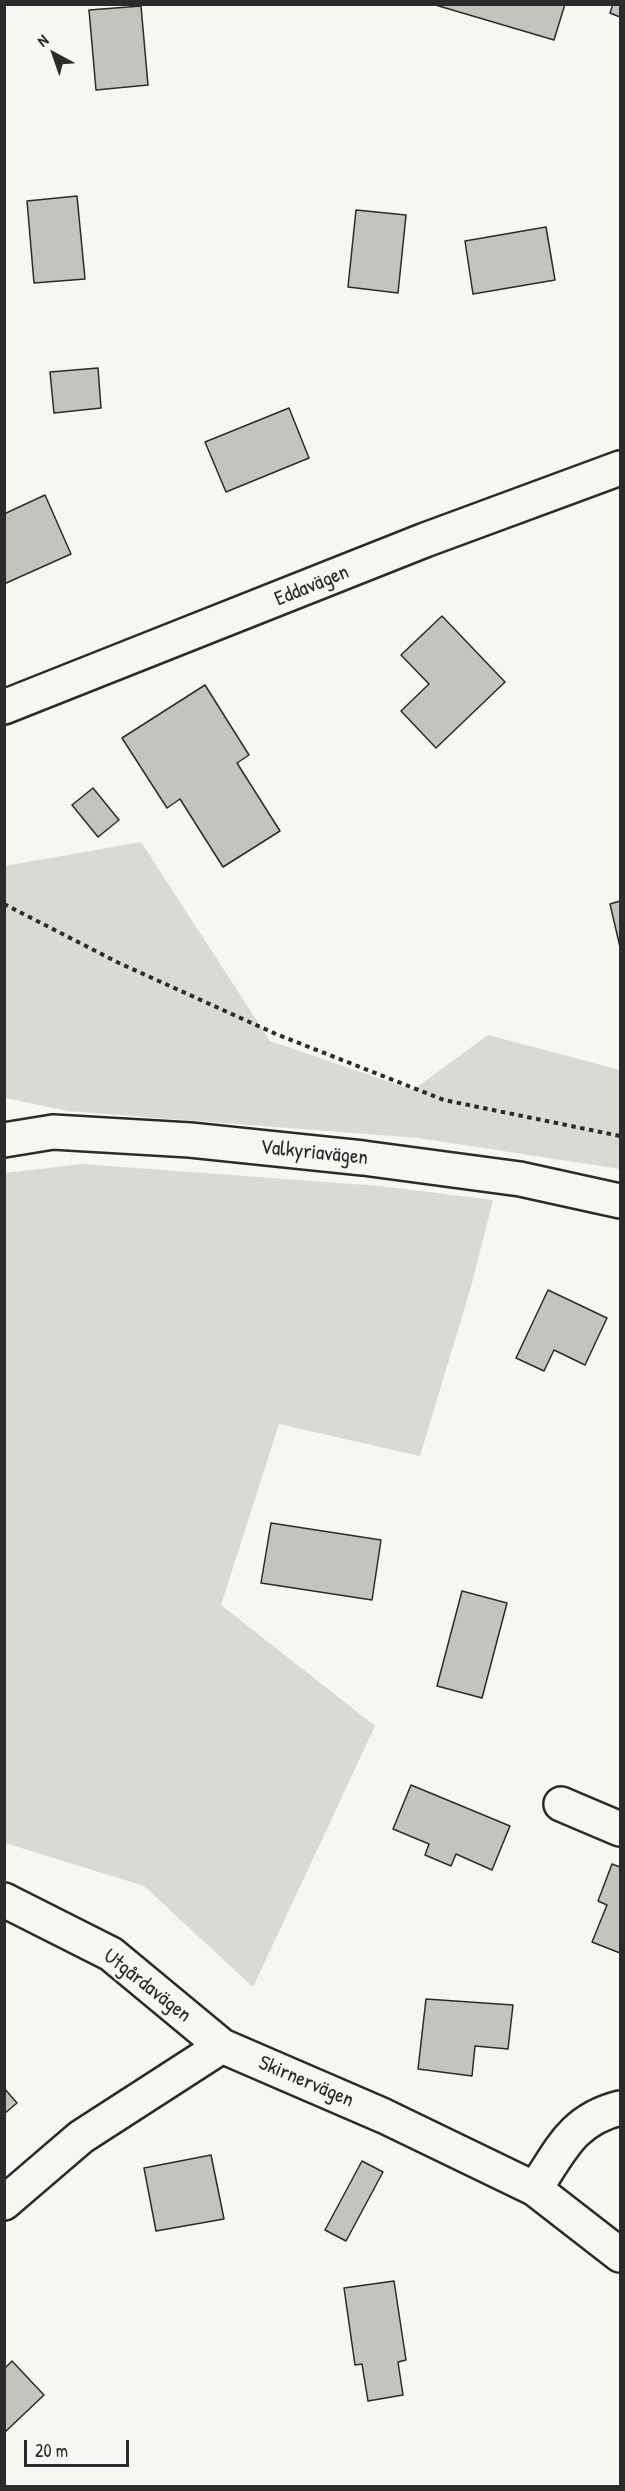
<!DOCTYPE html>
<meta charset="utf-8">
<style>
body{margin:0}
#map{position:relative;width:625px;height:2491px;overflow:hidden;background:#f6f6f2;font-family:"Patrick Hand",sans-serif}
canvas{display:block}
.frame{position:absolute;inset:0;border:6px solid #2b2b2b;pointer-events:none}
.north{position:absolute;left:24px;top:24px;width:60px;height:60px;-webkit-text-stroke:4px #f6f6f2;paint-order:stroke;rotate:320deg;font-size:16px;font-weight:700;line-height:24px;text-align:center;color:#2b2b2b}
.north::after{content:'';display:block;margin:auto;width:21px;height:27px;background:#2b2b2b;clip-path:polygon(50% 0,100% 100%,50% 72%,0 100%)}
.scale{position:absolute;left:24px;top:2440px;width:105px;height:27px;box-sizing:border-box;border:3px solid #2b2b2b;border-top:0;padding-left:8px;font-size:18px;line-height:21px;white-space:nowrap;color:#2b2b2b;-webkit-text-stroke:4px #f6f6f2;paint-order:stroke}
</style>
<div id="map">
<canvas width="625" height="2491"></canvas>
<div class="frame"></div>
<div class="north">N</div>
<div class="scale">20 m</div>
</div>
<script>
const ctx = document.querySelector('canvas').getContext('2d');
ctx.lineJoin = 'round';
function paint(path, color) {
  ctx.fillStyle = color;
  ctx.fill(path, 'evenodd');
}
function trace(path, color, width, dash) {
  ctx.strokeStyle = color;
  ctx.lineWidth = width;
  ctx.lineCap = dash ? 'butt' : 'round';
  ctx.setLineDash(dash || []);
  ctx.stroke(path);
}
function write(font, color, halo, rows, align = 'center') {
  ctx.font = font + ' "Patrick Hand",sans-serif';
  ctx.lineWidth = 4.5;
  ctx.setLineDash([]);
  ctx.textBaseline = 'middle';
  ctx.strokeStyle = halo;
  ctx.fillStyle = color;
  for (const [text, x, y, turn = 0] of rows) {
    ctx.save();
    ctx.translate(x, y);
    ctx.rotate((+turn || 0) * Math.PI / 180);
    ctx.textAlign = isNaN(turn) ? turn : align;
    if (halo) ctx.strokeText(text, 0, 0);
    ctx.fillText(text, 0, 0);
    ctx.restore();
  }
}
const green = new Path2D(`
 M141,842L270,1041L413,1090L488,1035L620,1070V1169L418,1138L68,1111L5,1098V866Z
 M82,1164L380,1186L493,1200L471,1287L420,1456L279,1424L221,1605L375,1726L253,1987L144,1886L5,1843V1173Z`);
const building = new Path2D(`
 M432,4H565L554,40Z
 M613,4H620V17L610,13Z
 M141,6L148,85L96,90L89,10Z
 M77,196L85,279L34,283L27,201Z
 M356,210L406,215L398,293L348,287Z
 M546,227L555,280L473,294L465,241Z
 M98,368L101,408L54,413L50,372Z
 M289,408L309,458L226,492L205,442Z
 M45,495L71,554L4,584V514Z
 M442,616L505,682L436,748L401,711L429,684L401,655Z
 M205,685L249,755L237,763L280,831L223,867L180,799L167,808L122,738Z
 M93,788L119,820L98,837L72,805Z
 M620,901V947L610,904Z
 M548,1290L607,1318L585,1365L554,1350L544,1371L516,1358Z
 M271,1523L381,1540L372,1600L261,1583Z
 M462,1591L507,1603L482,1698L437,1686Z
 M411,1785L510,1826L492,1870L456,1854L451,1866L425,1855L429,1844L393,1829Z
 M612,1864L620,1867V1953L592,1942L607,1905L598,1901Z
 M426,1999L513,2005L508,2049L475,2046L472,2076L418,2069Z
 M4,2088L17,2103L4,2114Z
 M211,2155L224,2219L156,2231L144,2168Z
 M362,2161L383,2172L346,2241L325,2230Z
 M394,2281L406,2360L398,2362L403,2395L368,2401L362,2364L355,2365L344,2288Z
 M12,2361L44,2395L4,2433V2369Z`);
const path = new Path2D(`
 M4,904L119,963L276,1034L444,1100L620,1136`);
const minor = new Path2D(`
 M4,707L425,540L620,468
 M4,1140L53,1132L190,1140L363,1158L520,1179L620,1201
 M561,1804L620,1829
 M4,1900L111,1954L222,2046
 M535,2189C561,2150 572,2120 620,2108
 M4,2203L81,2137L222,2046L384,2116L535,2189L620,2255`);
const streetNames = [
 ["Eddavägen",312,586,-22],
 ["Valkyriavägen",314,1153,6],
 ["Utgårdavägen",147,1986,38],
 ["Skirnervägen",306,2082,23]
];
paint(green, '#d9d9d5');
paint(building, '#c3c3c0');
trace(building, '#2b2b2b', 1.5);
trace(minor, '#2b2b2b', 38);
trace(path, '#2b2b2b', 4, [4.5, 4.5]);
trace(minor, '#f6f6f2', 33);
write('21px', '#2b2b2b', '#f6f6f2', streetNames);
</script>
